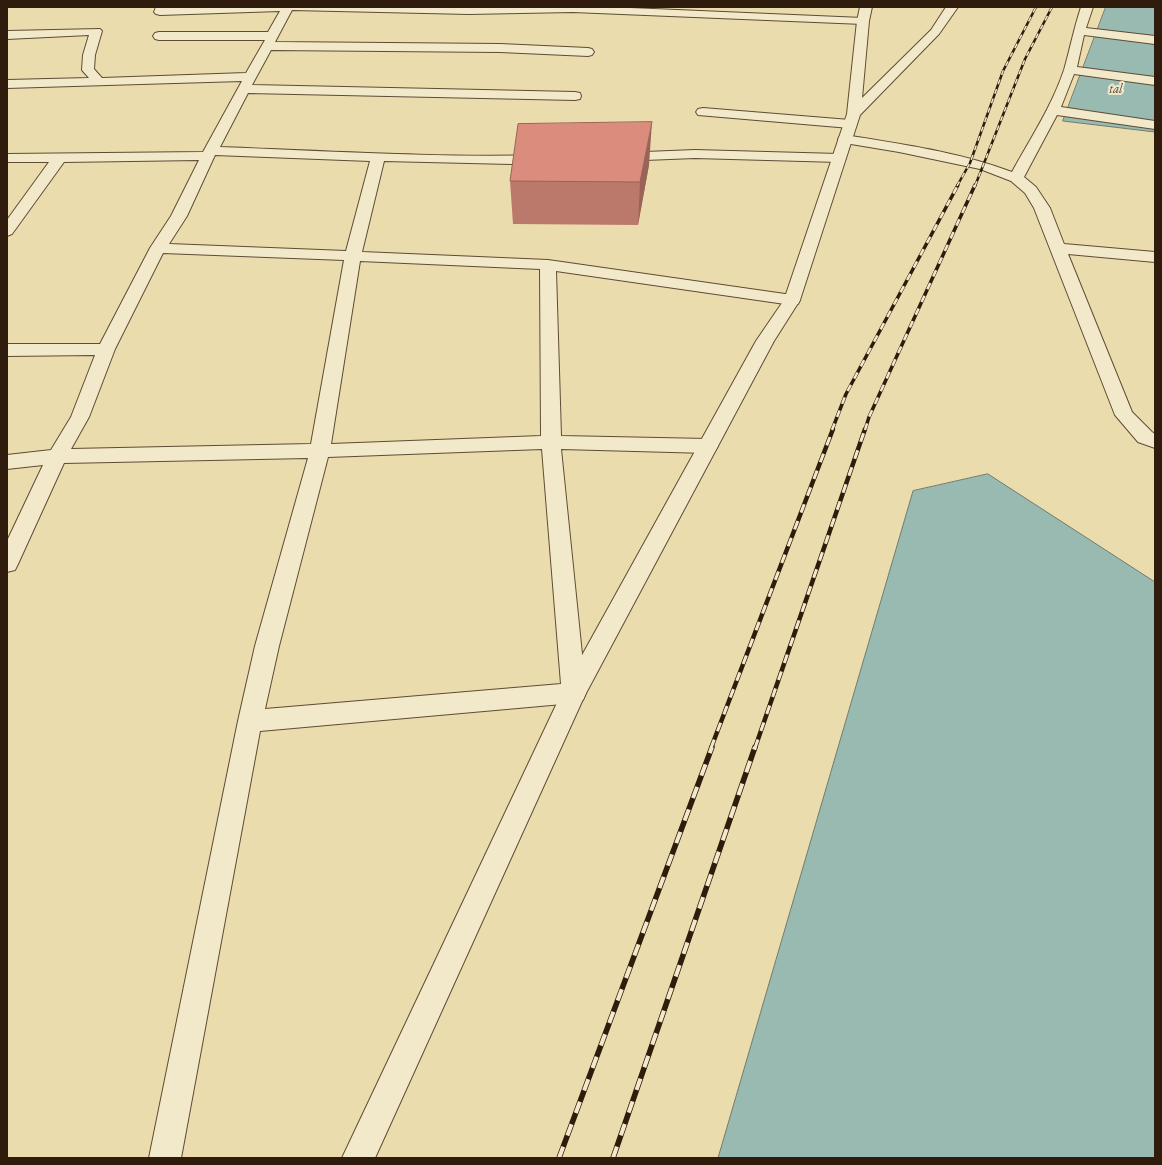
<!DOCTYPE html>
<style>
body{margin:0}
#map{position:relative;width:1162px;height:1165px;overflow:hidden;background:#ebdcae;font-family:"EB Garamond",serif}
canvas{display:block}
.frame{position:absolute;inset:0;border:8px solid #2f1c0c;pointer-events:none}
</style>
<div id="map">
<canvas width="1162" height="1165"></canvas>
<div class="frame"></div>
</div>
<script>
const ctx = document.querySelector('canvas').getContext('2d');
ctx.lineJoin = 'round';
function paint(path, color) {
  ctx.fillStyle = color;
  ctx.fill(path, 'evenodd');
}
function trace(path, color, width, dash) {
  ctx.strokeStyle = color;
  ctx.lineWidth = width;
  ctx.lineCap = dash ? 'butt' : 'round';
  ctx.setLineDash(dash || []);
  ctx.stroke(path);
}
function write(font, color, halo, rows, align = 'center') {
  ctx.font = font + ' "EB Garamond",serif';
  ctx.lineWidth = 4;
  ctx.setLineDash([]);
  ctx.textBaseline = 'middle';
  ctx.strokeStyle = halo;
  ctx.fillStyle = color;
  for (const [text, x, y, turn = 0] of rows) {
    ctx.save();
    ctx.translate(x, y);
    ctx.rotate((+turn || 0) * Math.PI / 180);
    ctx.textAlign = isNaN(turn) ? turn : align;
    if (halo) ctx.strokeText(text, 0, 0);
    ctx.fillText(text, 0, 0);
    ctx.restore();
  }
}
const water = new Path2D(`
 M1106,7H1155V132L1063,121Z
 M988,474L1155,582V1158H718L913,491Z`);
const minor = new Path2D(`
 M156,7H168L167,8L200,7H607L863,18L867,19L869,21L867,23L863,24L573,12L469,14L292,10L275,42L500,44L588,48L592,49L594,52L592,55L588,56L500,52L271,50L252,85L575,92L580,93L581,96L580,99L575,100L248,93L220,147C328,151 436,158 544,155L549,156L551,159L549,162L544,163L511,164L384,161L362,252L548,260L792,295L798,296L800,300L798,304L792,305L556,271L561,436L708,439L715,441L718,446L715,451L708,453L561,449L586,693L583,700L574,703L260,731L181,1158H149L238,721L255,646L308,458L64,463L18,564L15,570L7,572V541L43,465L7,469V455L51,450L71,417L95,355L7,356V344H100L150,248L171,216L199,160L64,162L12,234L7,236V220L49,162H7V154L203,152L242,81L7,88V80L89,78L82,70L83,55L89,35L7,39V31L100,29L102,31L95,55L94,69L102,78L246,73L265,40H159L155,39L153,36L155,33L159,32H268L280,11L160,15L156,14L154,12ZM215,155L370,161L346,251L169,244L187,216ZM163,253L344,260L311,444L71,449L89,417L115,349ZM360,261L540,269L541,436L331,444ZM542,449L561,684L265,709L279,646L328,457Z
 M1081,7H1093L1086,28L1155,36V44L1084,35L1077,67L1155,77V85L1074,74L1061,107L1155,121V129L1057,115L1024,177L1036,187L1050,208L1064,244L1155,252V262L1068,254L1132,412L1152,432L1155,434V448L1138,442L1115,415L1034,208L1025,193L1011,181L980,169L899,152L845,143L840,142L838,139L840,136L845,135C901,144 959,152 1012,172C1030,139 1052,106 1064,70C1070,49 1074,28 1081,7Z
 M703,108L850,120L855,121L857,124L855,127L850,128L698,115L696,112L698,109Z
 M695,150L839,154L844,155L846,158L844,161L839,162L695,158L620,161L615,160L613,157L615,154L620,153Z`);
const tertiary = new Path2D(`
 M860,7H872L869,21L862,98L931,30L946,7H958L939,34L860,115L800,300L774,341L584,697L375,1158H342L565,686L756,341L784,300L847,114L857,21Z`);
const railFar3 = new Path2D(`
 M957,186L970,163L1003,71L1036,7
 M975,186L1025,59L1052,7`);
const railFar2 = new Path2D(`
 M832,430L846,394L958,185
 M865,430L869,417L975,185`);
const railFar1 = new Path2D(`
 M711,748L833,429
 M755,748L865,429`);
const rail = new Path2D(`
 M559,1158L712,747
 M613,1158L755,747`);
const wall = new Path2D(`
 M649,165L638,225L513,224L510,181Z`);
const shadedWall = new Path2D(`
 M652,122L649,165L638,225L640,182Z`);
const building = new Path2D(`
 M652,122L640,182L510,181L518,124Z`);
const farWaternames = [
 ["tal",1116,89]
];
paint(water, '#99bab1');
trace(water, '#6f7b6f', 1);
trace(minor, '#5e4c34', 2);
trace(tertiary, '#5e4c34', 2);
paint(minor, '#f2e8ca');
paint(tertiary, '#f2e8ca');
trace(railFar3, '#2f1c0c', 2.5);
trace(railFar2, '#2f1c0c', 3.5);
trace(railFar1, '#2f1c0c', 4.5);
trace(rail, '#2f1c0c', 5.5);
trace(railFar3, '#f2e8ca', 1.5, [5]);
trace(railFar2, '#f2e8ca', 2.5, [7]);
trace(railFar1, '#f2e8ca', 3, [9]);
trace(rail, '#f2e8ca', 4, [12]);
paint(wall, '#bb796b');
paint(shadedWall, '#996357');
paint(building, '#da8d7c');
trace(building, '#996357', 1);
write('italic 13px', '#4f4b3e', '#f2e8ca', farWaternames);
</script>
